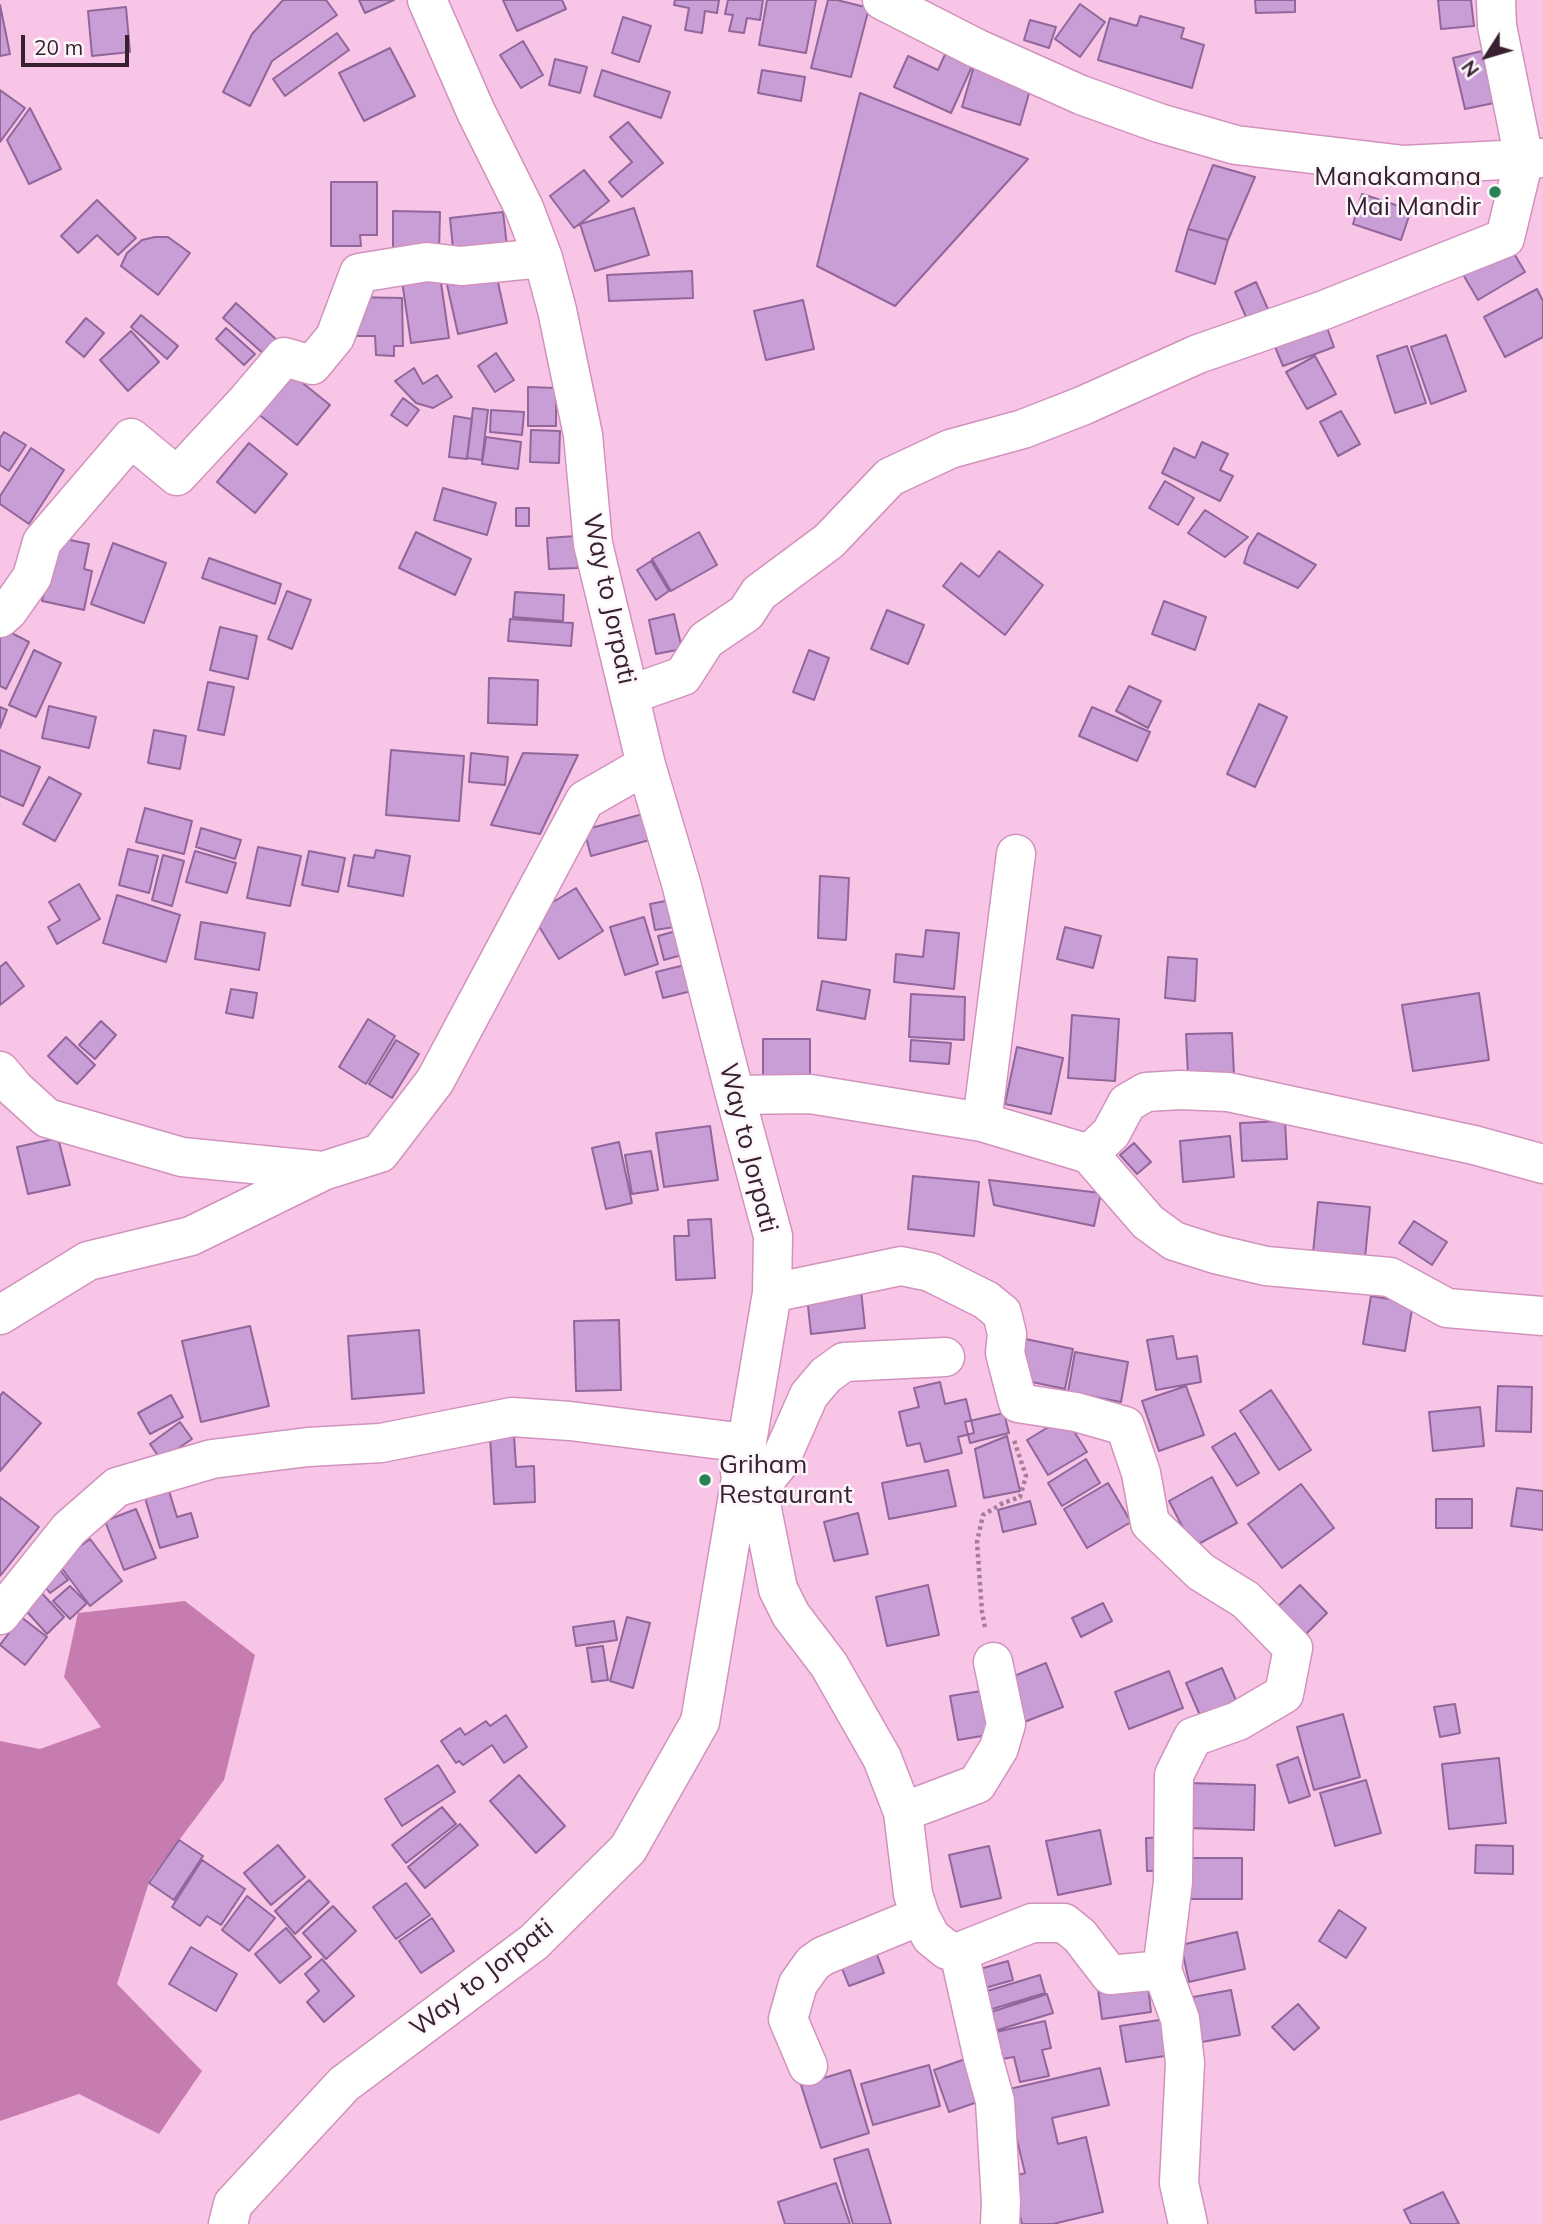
<!DOCTYPE html>
<style>
body{margin:0}
#map{position:relative;width:1543px;height:2224px;overflow:hidden;background:#f9c5e7;font-family:Mulish,sans-serif}
canvas{display:block}
.north{position:absolute;left:1452px;top:21px;width:70px;height:70px;-webkit-text-stroke:5px #fcf6fa;paint-order:stroke;rotate:233deg;font-size:19px;font-weight:700;line-height:28px;text-align:center;color:#382031}
.north::after{content:'';display:block;margin:auto;width:24px;height:32px;background:#382031;clip-path:polygon(50% 0,100% 100%,50% 72%,0 100%)}
.scale{position:absolute;left:21px;top:35px;width:108px;height:32px;box-sizing:border-box;border:4px solid #382031;border-top:0;padding-left:9px;font-size:21px;line-height:24px;white-space:nowrap;color:#382031;-webkit-text-stroke:5px #fcf6fa;paint-order:stroke}
</style>
<div id="map">
<canvas width="1543" height="2224"></canvas>
<div class="north">N</div>
<div class="scale">20 m</div>
</div>
<script>
const ctx = document.querySelector('canvas').getContext('2d');
ctx.lineJoin = 'round';
function paint(path, color) {
  ctx.fillStyle = color;
  ctx.fill(path, 'evenodd');
}
function trace(path, color, width, dash) {
  ctx.strokeStyle = color;
  ctx.lineWidth = width;
  ctx.lineCap = dash ? 'butt' : 'round';
  ctx.setLineDash(dash || []);
  ctx.stroke(path);
}
function write(font, color, halo, rows, align = 'center') {
  ctx.font = font + ' Mulish,sans-serif';
  ctx.lineWidth = 5;
  ctx.setLineDash([]);
  ctx.textBaseline = 'middle';
  ctx.strokeStyle = halo;
  ctx.fillStyle = color;
  for (const [text, x, y, turn = 0] of rows) {
    ctx.save();
    ctx.translate(x, y);
    ctx.rotate((+turn || 0) * Math.PI / 180);
    ctx.textAlign = isNaN(turn) ? turn : align;
    if (halo) ctx.strokeText(text, 0, 0);
    ctx.fillText(text, 0, 0);
    ctx.restore();
  }
}
const forest = new Path2D(`
 M185,1601L255,1655L224,1780L150,1879L117,1984L202,2071L159,2134L79,2094L0,2121V1741L40,1749L101,1727L64,1677L78,1613Z`);
const building = new Path2D(`
 M283,0H326L337,15L272,61L250,106L223,92L252,34Z
 M359,0H394L365,13Z
 M503,0H562L566,9L517,31Z
 M675,0H719L717,13L705,11L702,33L685,30L689,8L674,5Z
 M728,0H763L760,20L747,18L744,33L729,31L733,15L725,14Z
 M767,0H816L806,53L759,45Z
 M828,0H837L869,8L851,77L811,68Z
 M1255,0H1295V12L1256,13Z
 M1438,0H1471L1474,26L1441,29Z
 M1080,4L1105,22L1080,57L1055,39Z
 M0,5L10,54L0,56Z
 M126,7L130,52L92,56L88,11Z
 M1140,16L1184,28L1181,38L1204,45L1192,88L1098,60L1110,18L1137,26Z
 M623,17L651,26L639,62L612,53Z
 M1030,20L1056,27L1049,48L1024,40Z
 M337,33L349,50L285,96L273,79Z
 M523,41L543,75L521,88L500,55Z
 M390,48L415,96L364,121L339,73Z
 M947,50L974,62L951,113L894,87L908,56L938,70Z
 M1482,51L1494,103L1465,109L1453,58Z
 M555,59L587,67L580,93L549,85Z
 M974,66L1032,83L1020,125L962,107Z
 M602,70L670,92L661,118L594,96Z
 M762,70L805,77L801,101L758,93Z
 M0,90L25,108L0,142Z
 M860,93L1028,159L895,306L817,266Z
 M30,108L61,169L29,184L7,140Z
 M628,122L663,163L622,197L609,182L632,162L610,137Z
 M1213,165L1255,177L1228,240L1188,229Z
 M584,170L609,201L574,228L550,196Z
 M331,182H377V235H360L361,246H331Z
 M1362,194L1411,210L1401,240L1353,224Z
 M97,200L136,238L118,255L97,235L78,253L61,236Z
 M634,208L649,255L595,271L580,224Z
 M393,211L440,212L439,251L393,250Z
 M503,212L508,255L454,259L450,218Z
 M1188,229L1228,240L1215,284L1176,271Z
 M155,237H168L190,253L158,295L121,266L127,253L142,240Z
 M1505,238L1525,272L1478,300L1458,266Z
 M495,269L507,323L458,334L446,280Z
 M692,271L693,298L609,301L607,275Z
 M440,276L449,338L411,343L402,281Z
 M1256,282L1271,316L1250,326L1235,292Z
 M1537,289L1543,301V337L1505,357L1484,317Z
 M352,297L402,298L403,346H394V356L376,355L375,336H352Z
 M803,300L814,349L766,360L754,311Z
 M236,303L278,341L265,355L223,318Z
 M141,315L178,346L167,359L131,327Z
 M86,318L104,333L84,357L66,342Z
 M1325,322L1334,347L1283,366L1273,342Z
 M226,328L255,354L244,365L216,339Z
 M131,331L159,362L128,391L100,360Z
 M1446,335L1466,391L1431,404L1411,347Z
 M1407,346L1426,403L1395,413L1377,356Z
 M496,353L514,380L495,392L478,366Z
 M1315,356L1336,394L1307,409L1286,372Z
 M414,368L423,384L437,375L452,397L433,408L416,403L395,381Z
 M289,372L330,405L297,445L257,413Z
 M528,387L556,388V426H528Z
 M403,398L419,410L407,426L391,415Z
 M473,408L488,410L482,460L467,458Z
 M491,410L524,412L522,435L490,432Z
 M1341,411L1360,444L1338,456L1320,422Z
 M454,416L472,419L467,459L449,457Z
 M531,430L560,431L559,463L530,462Z
 M4,432L26,445L9,471L0,465V438Z
 M486,437L521,442L518,469L482,464Z
 M1202,442L1228,454L1220,470L1233,476L1220,501L1162,473L1174,448L1195,458Z
 M249,443L287,474L255,513L217,482Z
 M31,448L64,470L29,524L0,504V496Z
 M1165,481L1194,498L1178,525L1149,508Z
 M443,488L496,503L487,535L434,520Z
 M516,508H529V526H516Z
 M1205,510L1248,537L1225,557L1188,533Z
 M416,532L471,559L455,595L399,568Z
 M699,532L717,565L671,591L652,559Z
 M1258,533L1316,565L1298,588L1244,563L1249,547Z
 M576,536L578,568L549,569L547,538Z
 M56,537L89,544L84,569L92,571L84,610L42,601Z
 M113,543L166,563L144,623L91,604Z
 M999,551L1043,585L1005,635L943,586L961,563L979,577Z
 M209,558L281,584L275,604L202,578Z
 M651,561L669,591L656,600L637,570Z
 M287,591L311,600L292,649L268,639Z
 M515,592L564,595L563,621L513,617Z
 M1164,601L1206,617L1195,650L1152,634Z
 M887,610L924,625L908,664L871,649Z
 M674,614L682,649L656,654L649,620Z
 M510,619L573,623L571,646L508,641Z
 M0,627L29,642L6,689L0,686Z
 M220,627L257,636L248,679L210,670Z
 M34,650L61,663L36,717L9,705Z
 M809,650L829,658L814,700L793,692Z
 M489,678L538,680L537,725L488,723Z
 M208,682L234,687L224,735L198,730Z
 M1129,686L1161,701L1148,728L1116,711Z
 M1259,704L1287,717L1255,787L1227,774Z
 M49,706L96,717L89,748L42,738Z
 M0,707L7,710L0,728Z
 M1092,707L1150,732L1137,761L1079,736Z
 M154,730L186,736L180,769L148,763Z
 M0,750L40,767L23,806L0,796Z
 M391,750L464,756L459,821L386,815Z
 M471,753L508,757L505,785L469,782Z
 M523,753L578,755L540,834L491,825Z
 M49,777L81,794L55,841L23,824Z
 M145,808L192,821L184,854L136,842Z
 M650,812L657,838L591,856L584,830Z
 M201,828L241,840L235,859L196,847Z
 M258,847L301,856L290,906L247,898Z
 M128,849L158,856L149,893L119,885Z
 M376,850L410,856L403,896L348,886L354,855L374,858Z
 M195,851L236,863L227,893L186,882Z
 M309,851L345,858L338,892L302,885Z
 M163,855L184,861L172,906L152,900Z
 M820,876L849,878L846,940L818,938Z
 M79,884L100,919L57,944L48,927L60,920L49,902Z
 M576,888L603,931L559,959L532,915Z
 M117,895L180,915L166,962L103,943Z
 M676,899L681,926L655,930L650,904Z
 M644,917L658,964L625,975L610,927Z
 M201,922L265,933L259,970L195,959Z
 M1065,927L1101,936L1093,968L1057,959Z
 M683,929L689,953L664,960L658,936Z
 M926,930L959,933L954,989L894,982L896,954L923,957Z
 M1168,957L1197,959L1195,1001L1165,998Z
 M6,962L24,986L0,1005V967Z
 M689,964L696,990L663,998L656,972Z
 M822,981L870,990L865,1019L817,1010Z
 M231,989L257,993L253,1018L226,1013Z
 M1479,993L1489,1060L1413,1071L1402,1005Z
 M911,994L965,997L964,1040L909,1037Z
 M1072,1015L1119,1019L1115,1081L1068,1078Z
 M368,1019L395,1036L366,1084L339,1067Z
 M101,1021L116,1035L95,1059L79,1045Z
 M1232,1033L1234,1074L1188,1076L1186,1034Z
 M66,1037L95,1065L77,1084L48,1056Z
 M763,1039H810V1077H763Z
 M396,1040L419,1054L392,1098L369,1084Z
 M911,1040L951,1043L949,1064L910,1061Z
 M1017,1047L1063,1058L1051,1114L1005,1104Z
 M1285,1121L1287,1159L1242,1161L1240,1123Z
 M710,1126L718,1180L664,1187L656,1133Z
 M1230,1136L1234,1177L1183,1182L1180,1141Z
 M58,1138L70,1185L28,1194L17,1147Z
 M619,1142L632,1203L606,1209L592,1148Z
 M1134,1143L1151,1162L1137,1174L1120,1155Z
 M651,1151L658,1190L632,1194L625,1155Z
 M913,1176L979,1182L974,1236L908,1229Z
 M989,1180L1101,1193L1094,1226L994,1205Z
 M1318,1202L1370,1207L1365,1258L1313,1253Z
 M711,1219L715,1278L676,1280L674,1236H689L688,1220Z
 M1414,1221L1447,1242L1432,1265L1399,1243Z
 M861,1290L865,1328L811,1334L807,1297Z
 M1371,1296L1413,1303L1405,1351L1363,1344Z
 M619,1320L621,1390L576,1391L574,1321Z
 M250,1326L269,1406L201,1422L182,1341Z
 M419,1330L424,1393L352,1399L348,1336Z
 M1173,1336L1177,1359L1197,1356L1201,1382L1156,1390L1147,1340Z
 M1021,1338L1073,1349L1065,1389L1013,1378Z
 M1075,1352L1128,1362L1121,1402L1068,1392Z
 M940,1382L945,1404L966,1399L974,1433L958,1437L962,1453L925,1462L920,1443L907,1446L899,1412L919,1407L914,1388Z
 M1186,1386L1204,1435L1159,1451L1142,1401Z
 M1498,1386L1532,1387L1531,1432L1496,1431Z
 M1271,1390L1311,1450L1279,1470L1240,1411Z
 M3,1392L41,1423L0,1471V1396Z
 M171,1395L183,1417L150,1434L138,1413Z
 M1480,1407L1484,1446L1433,1451L1429,1412Z
 M1004,1413L1009,1433L970,1443L965,1422Z
 M1065,1417L1087,1452L1048,1475L1027,1440Z
 M180,1422L192,1439L161,1460L150,1444Z
 M1235,1433L1259,1473L1237,1486L1212,1447Z
 M514,1435L516,1467L534,1466L535,1502L494,1504L490,1436Z
 M1007,1436L1020,1491L984,1498L975,1449Z
 M1086,1459L1100,1483L1062,1506L1048,1483Z
 M948,1470L956,1506L889,1519L882,1483Z
 M1212,1477L1237,1523L1193,1547L1169,1501Z
 M166,1481L177,1517L191,1513L198,1537L160,1548L142,1488Z
 M1108,1483L1131,1522L1087,1548L1064,1509Z
 M1301,1484L1334,1528L1282,1568L1248,1524Z
 M1517,1488L1543,1491V1530L1511,1526Z
 M0,1497L39,1527L0,1576Z
 M1436,1499H1472V1528H1436Z
 M1030,1501L1036,1524L1003,1532L998,1510Z
 M136,1509L156,1558L124,1570L105,1521Z
 M858,1513L868,1554L834,1561L824,1522Z
 M90,1539L122,1581L90,1606L58,1563Z
 M56,1565L68,1580L50,1593L38,1578Z
 M928,1585L939,1635L887,1646L876,1597Z
 M1300,1585L1327,1613L1299,1641L1272,1612Z
 M70,1586L87,1603L70,1619L53,1601Z
 M37,1588L64,1617L47,1634L20,1604Z
 M1103,1603L1112,1621L1081,1637L1072,1618Z
 M21,1617L47,1637L25,1665L0,1645Z
 M627,1617L650,1623L633,1688L610,1681Z
 M614,1621L617,1640L576,1646L573,1627Z
 M603,1646L608,1680L592,1682L587,1648Z
 M1046,1663L1063,1707L1019,1724L1002,1681Z
 M1222,1668L1238,1705L1202,1720L1186,1683Z
 M1169,1671L1183,1708L1129,1729L1115,1692Z
 M981,1691L988,1735L958,1740L950,1696Z
 M1455,1704L1460,1733L1440,1737L1434,1707Z
 M1343,1714L1360,1777L1314,1790L1297,1727Z
 M506,1715L527,1747L504,1763L492,1745L463,1765L459,1761L456,1763L441,1741L460,1728L465,1735L486,1721L490,1726Z
 M1298,1757L1310,1796L1289,1803L1277,1765Z
 M1499,1758L1506,1823L1449,1829L1442,1764Z
 M438,1765L455,1792L402,1826L385,1799Z
 M519,1775L565,1826L536,1853L490,1801Z
 M1366,1780L1381,1833L1335,1846L1320,1793Z
 M1189,1783L1255,1785L1254,1830L1187,1828Z
 M442,1807L456,1824L406,1863L392,1845Z
 M460,1824L478,1845L425,1888L408,1867Z
 M1100,1830L1111,1884L1058,1895L1046,1841Z
 M1169,1837L1170,1870L1147,1871L1146,1838Z
 M179,1840L203,1856L174,1900L149,1883Z
 M278,1845L305,1877L271,1905L244,1873Z
 M1476,1845L1513,1846V1874L1475,1873Z
 M989,1846L1001,1898L961,1907L949,1855Z
 M1182,1858H1242V1899H1182Z
 M202,1860L245,1889L221,1925L207,1916L200,1926L172,1907Z
 M309,1880L329,1902L295,1934L275,1911Z
 M406,1883L430,1915L396,1939L373,1907Z
 M247,1896L275,1918L249,1951L222,1930Z
 M333,1906L356,1931L326,1959L303,1933Z
 M1339,1910L1366,1928L1346,1958L1319,1941Z
 M432,1918L454,1951L421,1973L399,1941Z
 M286,1928L311,1957L280,1983L255,1954Z
 M1237,1932L1245,1969L1189,1982L1181,1945Z
 M191,1947L237,1974L216,2011L169,1984Z
 M874,1947L884,1973L849,1986L839,1961Z
 M322,1959L354,1996L324,2022L307,2002L319,1991L305,1974Z
 M1008,1961L1013,1980L985,1988L980,1969Z
 M1040,1975L1045,1993L989,2010L984,1992Z
 M1147,1976L1151,2012L1102,2019L1097,1982Z
 M1231,1990L1240,2035L1202,2042L1193,1997Z
 M1047,1994L1053,2013L991,2032L985,2014Z
 M1298,2004L1319,2028L1294,2050L1272,2027Z
 M1166,2019L1171,2055L1126,2062L1120,2026Z
 M1045,2021L1051,2048L1042,2050L1049,2076L1020,2082L1014,2057L1002,2059L996,2032Z
 M971,2057L986,2099L949,2112L934,2070Z
 M929,2065L940,2106L873,2125L861,2084Z
 M1100,2068L1109,2105L1052,2118L1058,2144L1086,2137L1103,2212L1053,2224H1022L1011,2177L1025,2173L1005,2090Z
 M850,2070L869,2133L821,2148L801,2085Z
 M868,2149L891,2224H853L834,2159Z
 M836,2183L850,2224H785L778,2202Z
 M1443,2192L1459,2224H1411L1404,2210Z`);
const path = new Path2D(`
 M985,1627L982,1612L977,1542L983,1515L1003,1503L1020,1497L1026,1476L1014,1440`);
const minor = new Path2D(`
 M882,0L976,48L1081,95L1159,123L1236,145L1404,165L1543,158
 M0,618L8,611L32,577L42,542L131,438L177,476L244,404L284,357L312,365L335,337L359,273L427,262L461,266L543,258
 M629,695L683,676L706,640L746,613L759,593L829,541L890,477L950,449L1023,429L1082,406L1198,354L1324,310L1505,238L1524,159L1497,26L1496,0
 M0,1071L15,1089L47,1118L182,1157L323,1171
 M735,1095L810,1094L982,1122L1089,1154L1148,1222L1174,1241L1215,1254L1266,1266L1390,1277L1447,1308L1543,1316
 M982,1122L1016,854
 M1089,1154L1111,1133L1127,1103L1146,1092L1180,1090L1228,1092L1474,1145L1543,1164
 M772,1293L901,1266L930,1272L986,1300L1002,1313L1007,1334L1005,1353L1018,1403L1076,1412L1125,1426L1141,1473L1150,1523L1201,1572L1246,1600L1293,1648L1284,1694L1238,1721L1193,1737L1174,1775L1173,1882L1162,1970L1180,2019L1185,2063L1179,2183L1188,2224
 M0,1315L88,1261L191,1236L323,1171L380,1153L435,1081L585,800L646,765
 M740,1472L758,1489L778,1589L791,1615L829,1665L882,1758L903,1812L913,1894L920,1916L931,1937L947,1950L959,1952L1032,1923H1064L1080,1936L1110,1975L1162,1970
 M758,1489L779,1463L809,1395L826,1375L844,1362L945,1357
 M0,1615L69,1529L117,1487L212,1459L308,1447L381,1443L512,1417L570,1421L745,1443
 M903,1812L977,1784L999,1748L1006,1724L993,1662
 M959,1952L983,2058L995,2101L1001,2202L1000,2224
 M808,2066L788,2019L798,1984L813,1963L823,1956L920,1916
 M228,2224L233,2204L344,2084L534,1942L628,1849L700,1722L772,1293L773,1236L735,1095L681,883L646,765L593,544L583,435L557,310L543,258L524,208L476,112L427,0`);
const markers = [
 [1495,192,7,"#288359"],
 [705,1480,7,"#288359"]
];
const poiNames = [
 ["Manakamana",1481,177],
 ["Mai Mandir",1481,207],
 ["Griham",719,1465,"left"],
 ["Restaurant",719,1495,"left"]
];
const streetNames = [
 ["Way to Jorpati",609,599,78],
 ["Way to Jorpati",748,1148,76],
 ["Way to Jorpati",482,1978,-38]
];
paint(forest, '#c77cb0');
paint(building, '#c99dd5');
trace(building, '#90669b', 2);
trace(minor, '#d193bd', 41);
trace(path, '#a67e99', 4.5, [3.5, 3.5]);
trace(minor, '#fff', 38);
for (const [x, y, r, color] of markers) {
  const dot = new Path2D();
  dot.arc(x, y, r, 0, 2 * Math.PI);
  ctx.fillStyle = color;
  ctx.fill(dot);
  trace(dot, '#fcf6fa', 2.5);
}
write('26px', '#382031', '#fcf6fa', poiNames, 'right');
write('26px', '#382031', '#fcf6fa', streetNames);
</script>
